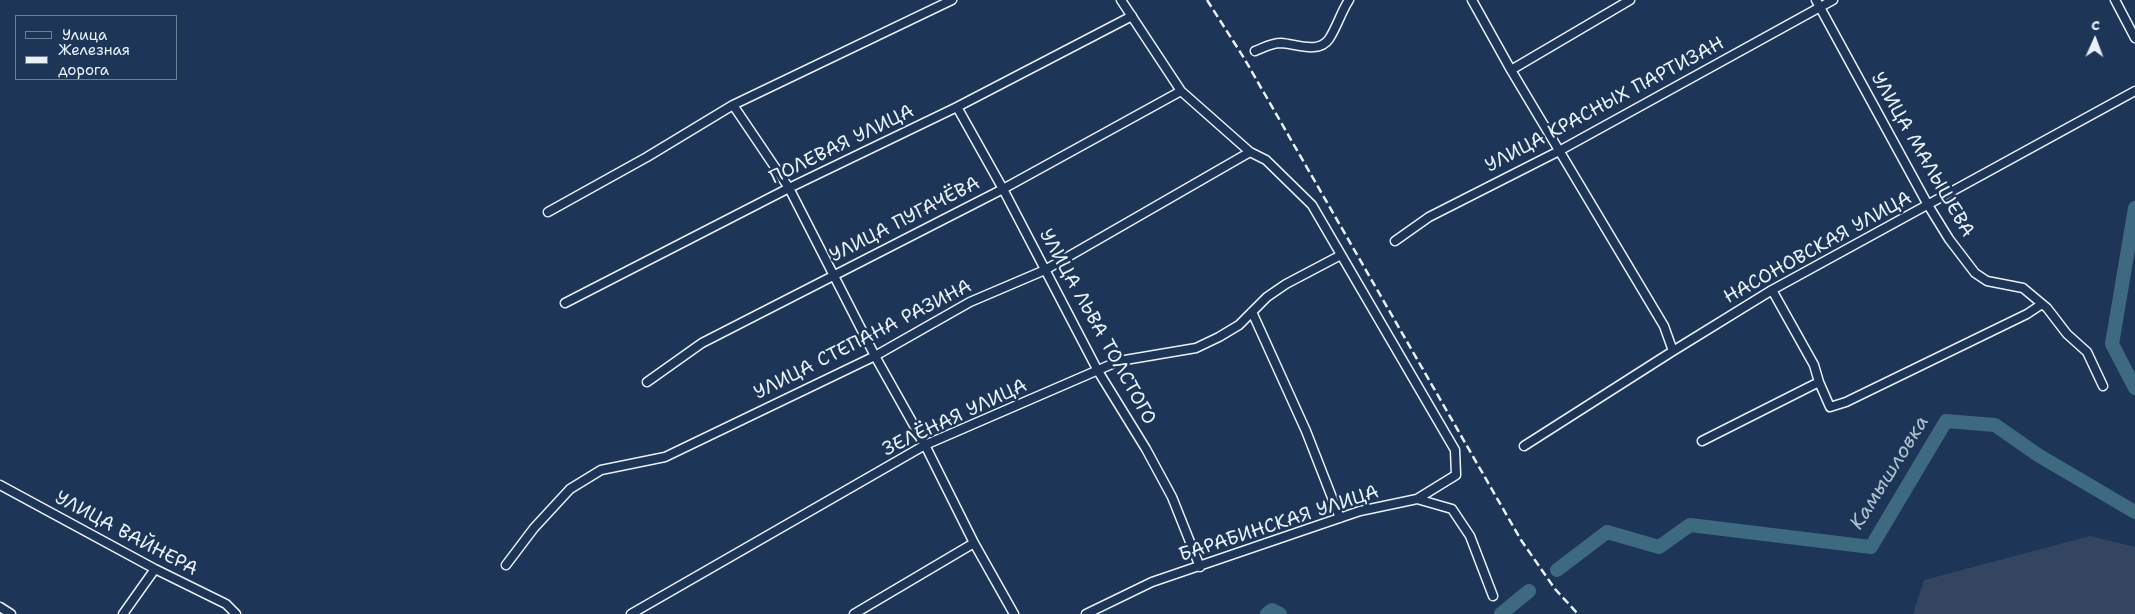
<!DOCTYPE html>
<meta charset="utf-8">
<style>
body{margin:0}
#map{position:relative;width:2135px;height:614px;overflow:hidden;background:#1d3557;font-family:"Shantell Sans",sans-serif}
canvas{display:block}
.legend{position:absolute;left:15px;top:15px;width:162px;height:65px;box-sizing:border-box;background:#1d3557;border:1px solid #6e8097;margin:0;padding:6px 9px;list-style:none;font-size:15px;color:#e8f1f8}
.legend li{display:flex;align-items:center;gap:10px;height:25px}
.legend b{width:25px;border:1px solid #6e8097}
.north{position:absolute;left:2070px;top:15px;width:50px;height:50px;-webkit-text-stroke:4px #1d3557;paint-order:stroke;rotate:2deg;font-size:14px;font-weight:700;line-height:20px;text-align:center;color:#e8f1f8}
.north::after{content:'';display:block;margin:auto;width:18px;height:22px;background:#e8f1f8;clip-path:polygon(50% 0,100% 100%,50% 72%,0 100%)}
</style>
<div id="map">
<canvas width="2135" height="614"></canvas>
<ul class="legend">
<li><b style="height:6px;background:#1d3557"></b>Улица</li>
<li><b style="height:6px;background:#e8f1f8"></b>Железная дорога</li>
</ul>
<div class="north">С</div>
</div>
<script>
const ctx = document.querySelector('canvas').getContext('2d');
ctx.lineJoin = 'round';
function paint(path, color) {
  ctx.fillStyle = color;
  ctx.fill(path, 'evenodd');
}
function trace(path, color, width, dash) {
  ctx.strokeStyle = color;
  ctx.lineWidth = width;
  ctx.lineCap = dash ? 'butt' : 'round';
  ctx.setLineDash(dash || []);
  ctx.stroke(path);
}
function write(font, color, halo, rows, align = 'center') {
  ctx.font = font + ' "Shantell Sans",sans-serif';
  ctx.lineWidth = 5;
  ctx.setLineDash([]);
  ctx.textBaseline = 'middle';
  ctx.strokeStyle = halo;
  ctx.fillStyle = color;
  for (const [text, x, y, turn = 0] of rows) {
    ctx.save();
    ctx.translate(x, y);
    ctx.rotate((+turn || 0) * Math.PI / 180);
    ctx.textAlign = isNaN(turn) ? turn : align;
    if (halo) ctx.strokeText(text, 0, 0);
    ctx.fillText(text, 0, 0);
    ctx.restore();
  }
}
const built = new Path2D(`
 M2090,536L2135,547V614H1913L1924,580Z`);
const river = new Path2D(`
 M2135,208L2112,344L2135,388
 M1557,570L1607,532L1659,547L1690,525L1871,547L1946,421L1995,425L2038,455L2135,512
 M1267,614L1272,610L1280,614
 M1501,614L1529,591`);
const minor = new Path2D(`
 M1121,0L1181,91L1250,152L1266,160L1312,205L1455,450L1456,475L1417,499
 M1472,0L1511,70L1664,326L1673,351
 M1816,0L1928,205L1949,239L1975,273L1987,281L2023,288L2047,308L2067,334L2087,352L2103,386
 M2115,0L2135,38
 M1255,51C1263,48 1271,43 1281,43C1296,44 1319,54 1329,39C1337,27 1341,12 1349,0
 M1511,70L1630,0
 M733,105L789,188L875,356L925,445L974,543L1014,614
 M957,107L1003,189L1098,371L1146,449L1172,497L1200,567
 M548,212L647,157L733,105L952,0
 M1395,241L1429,217L1559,151L1833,0
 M1772,290L1814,365L1819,382L1830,407L1846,402L2027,314L2042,304
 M565,303L789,188L957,107L1132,16
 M1252,312L1306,431L1340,518
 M647,382L702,343L1003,189L1181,91
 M1702,441L1819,382
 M1524,446L1673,351L1772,290L2135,91
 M0,485L155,569L226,604L236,614
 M506,565L534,528L570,489L601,470L665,457L875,356L970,302L1045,270L1250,152
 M0,607L11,614
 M123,614L155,569
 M631,614L925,445L1119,361L1196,348L1219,337L1239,325L1267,297L1286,284L1341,255
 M854,614L974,543
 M1086,614L1152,582L1360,511L1417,499L1452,509L1470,536L1493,596`);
const rail = new Path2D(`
 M1207,0L1244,58L1521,540L1555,589L1578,614`);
const streetNames = [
 ["УЛИЦА КРАСНЫХ ПАРТИЗАН",1605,105,-28],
 ["ПОЛЕВАЯ УЛИЦА",842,145,-26],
 ["УЛИЦА МАЛЫШЕВА",1922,155,60],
 ["УЛИЦА ПУГАЧЁВА",905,220,-27],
 ["НАСОНОВСКАЯ УЛИЦА",1818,248,-29],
 ["УЛИЦА ЛЬВА ТОЛСТОГО",1097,327,61],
 ["УЛИЦА СТЕПАНА РАЗИНА",863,340,-27],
 ["ЗЕЛЁНАЯ УЛИЦА",955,418,-25],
 ["БАРАБИНСКАЯ УЛИЦА",1279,524,-18],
 ["УЛИЦА ВАЙНЕРА",126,534,28]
];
const waterNames = [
 ["Камышловка",1890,473,-58]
];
paint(built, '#344562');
trace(river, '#3d6981', 14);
trace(minor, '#e8f1f8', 11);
trace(minor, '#1d3557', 8);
trace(rail, '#e8f1f8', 2.5, [8, 4]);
write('19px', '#e8f1f8', '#1d3557', streetNames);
write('italic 20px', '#acc1ce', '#1d3557', waterNames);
</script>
